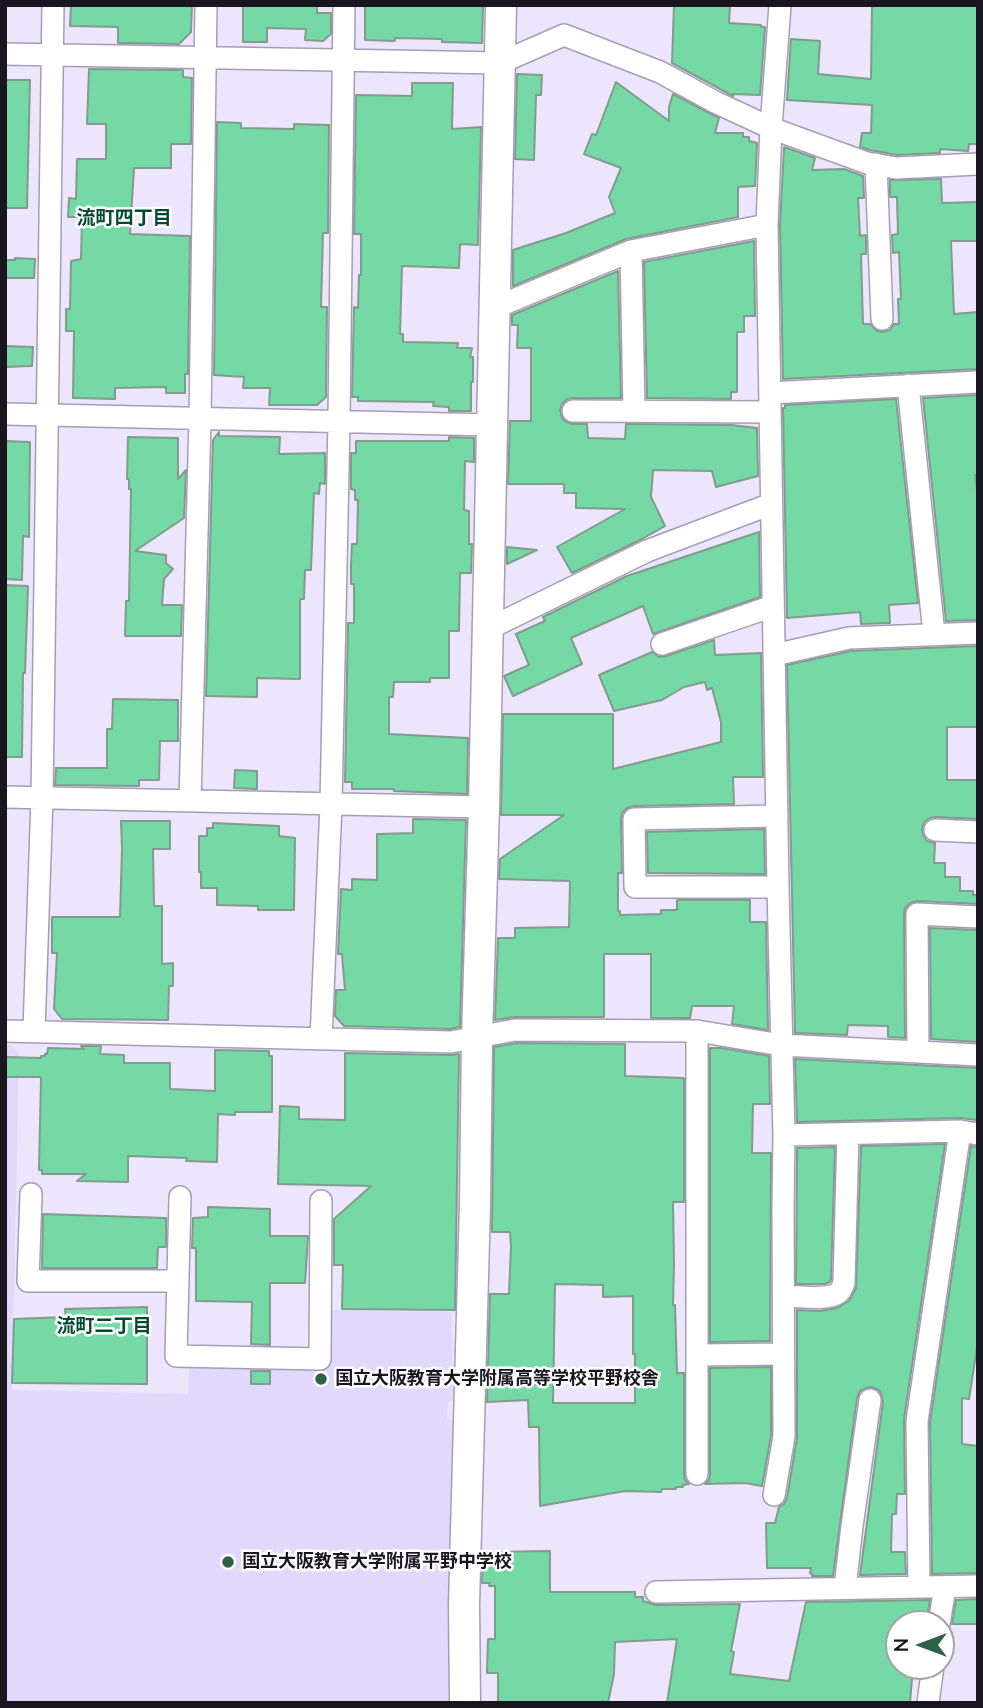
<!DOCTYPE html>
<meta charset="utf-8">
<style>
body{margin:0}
#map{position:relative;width:983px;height:1708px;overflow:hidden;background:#ece5fc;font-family:Mulish,sans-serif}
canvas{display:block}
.frame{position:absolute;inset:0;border:7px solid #191620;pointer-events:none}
.north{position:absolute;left:885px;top:1610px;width:70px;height:70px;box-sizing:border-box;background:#fff;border:2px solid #a3a2a6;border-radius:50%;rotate:270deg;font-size:19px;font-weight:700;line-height:28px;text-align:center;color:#191620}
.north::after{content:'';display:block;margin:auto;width:24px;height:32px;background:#2d6247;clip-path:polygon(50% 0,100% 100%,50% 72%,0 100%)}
</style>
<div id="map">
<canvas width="983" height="1708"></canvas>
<div class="frame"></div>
<div class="north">N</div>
</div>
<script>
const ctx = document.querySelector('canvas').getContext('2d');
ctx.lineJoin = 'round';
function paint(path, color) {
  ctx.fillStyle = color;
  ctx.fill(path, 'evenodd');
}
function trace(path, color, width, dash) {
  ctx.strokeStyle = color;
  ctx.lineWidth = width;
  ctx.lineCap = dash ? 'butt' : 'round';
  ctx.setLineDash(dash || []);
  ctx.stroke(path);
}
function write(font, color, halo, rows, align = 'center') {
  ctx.font = font + ' Mulish,"Noto Sans JP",sans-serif';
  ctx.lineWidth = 5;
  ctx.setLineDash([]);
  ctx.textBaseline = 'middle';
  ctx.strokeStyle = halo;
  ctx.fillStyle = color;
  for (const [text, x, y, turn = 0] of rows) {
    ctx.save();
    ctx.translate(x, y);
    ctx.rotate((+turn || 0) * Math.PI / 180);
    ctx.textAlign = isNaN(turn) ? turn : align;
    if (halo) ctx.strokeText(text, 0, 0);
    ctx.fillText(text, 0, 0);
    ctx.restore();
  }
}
const built = new Path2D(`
 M5,1045H11L19,1054L12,1390L188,1394L189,1365L327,1368L328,1310L452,1312L453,1399L448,1403L447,1418L453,1422L448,1703H5Z`);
const building = new Path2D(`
 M71,5H192L191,32L179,44L118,43V27L70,26Z
 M243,5H317V13H331V34L323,41L305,40L306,29L267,28V42H243Z
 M365,5H483L482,43L442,42V39L395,38V41L365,40Z
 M674,5H730L729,23L761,25V27H765L760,95L733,94V96L672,63Z
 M872,5H978V144H969L968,151L940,149V153L897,155L870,150L860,147L862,133H871L872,105L787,100L791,39L820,41L818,74L871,79Z
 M89,69L183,70V77L192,78L191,144H171V168H134L130,234L190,236L188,374H185V393H166V387L115,388V399L73,398L74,331H66V309H70L71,261L81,259L82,217H68L69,198L76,199L77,159H106V124H87Z
 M517,74L542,75L541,95H536L534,160L515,159Z
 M5,80H30L27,208H5Z
 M616,82L669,121V107L673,94L719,118L715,133H743V137H749V141L757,143L755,186L738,187V217L626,239L513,286V250L566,233L615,213L609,197L621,168L584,154L592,134L596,135Z
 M412,83H453L452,129L481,127L478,245L460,244L459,268L402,266L400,334H403V342L458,343L457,348H472L470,357H473V382H471V411H449V407L433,406L434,402L358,401V397H352L354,307L358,308L359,275H361V234H354L356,95L412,96Z
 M217,122L241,123V128L294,129V124L329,125L328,233H323L321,307H327L326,397L317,405H269L270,388H243L244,377L214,375Z
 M784,147L815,158L812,170L844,169L863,176L864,198H858L860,236L866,235V254H861L863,324H870L877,331L883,332L890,330L894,324H899L898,299H901L899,252L893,253L892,235L898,234L897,197H890V180L941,179L942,203L978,202V241H951L954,314L978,312V369L783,379L780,225Z
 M754,241L755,316H744V332H737V392H731V399L647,398L644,262Z
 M15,258L35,259L34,278H5V260H15Z
 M618,271L621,398H573L567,399L562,404L560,410L562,418L566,422L572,424H587L588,438L625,439L626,424L731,425L757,428L758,476L716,487L712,471L653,470L651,497L665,526L642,539L572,573L557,547L625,509L576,508V493H564V484H508L510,421H531V348H517L518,325H512V315Z
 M5,346L33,347L32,366L5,367Z
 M978,395V475H975L978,499V620L946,621L923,398Z
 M896,399L918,603L889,605L890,623L861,624L860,612L787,618L783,408H785V405Z
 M219,432V436L280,437L279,454L325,453V484L320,483L319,494L314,493L311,570H305L304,599H300V679L257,678V697L206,696L213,440Z
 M128,437L178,438V479L186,470L184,518L135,551L166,555V563L173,569L164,579L162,605H182L181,636H125L126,601H129L131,489H129V479H127Z
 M449,437L474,438V462L465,461L464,510L469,511V544H472L471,573H460L459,631H449V678H430V682H394L393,697H389V734L468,738L467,794L394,791V789H352V782H345L348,623H354V584H351V565L352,544H357L358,500H355V490L351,489V453H356V441H449Z
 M5,441L30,442L29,537L23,536L22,580L5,579Z
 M759,532L760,597L653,634L643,606L571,638L582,664L513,696L504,676L529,665L516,634L545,621L543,617L627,576Z
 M507,547L537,550L507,564Z
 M5,585L28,586L25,673H23L22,757H5Z
 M714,640L715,655L761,653L763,777H733L734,804L634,806L627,808L622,813L621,819L622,873H618V911H620V915L661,914V910H677V900H750V922H766L768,1030L732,1024L734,1006H692L690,1018H651V954H604V1017H515L495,1020L498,938H515V928L569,927L570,881L499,879L500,859L564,815H501L503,714H613V769L721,742V722L712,688L707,690L705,682L684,687L662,700L614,711L599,675L652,652L659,657L666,656Z
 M978,646V727H947V780H978V819L935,817L930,818L924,822L922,830L923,835L927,841L935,843L934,863H945V877H960V891H973V895H978V904L918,901L910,903L905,908L904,914L905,1038L888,1037V1026L848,1025L847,1035L795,1033L787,665L851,651Z
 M113,699L178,700V741H160L159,780H139V786L55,785L56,768H107V729H112Z
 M235,770L257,771V789L234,788Z
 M413,819L466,820L460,1027L450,1029L344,1026L335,1016L336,990H345L342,954H338L341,889L352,890V879L377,880V834L413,833Z
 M121,821H170V849H153L154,906H162V964L173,963V986H169L168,1020L62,1019L54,1009L57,953H52V917H120L122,849Z
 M213,823L279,826V836L295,838L294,910H258V906L217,905V888H201V872H199V836H207V828H213Z
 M764,829L765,874L648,873L647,832Z
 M930,928L978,930V1042L931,1039Z
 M516,1043L625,1044V1076L684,1078V1202H673L674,1263L673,1305H675L677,1373H684V1474L685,1480L689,1484L683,1485V1487H676V1489H662L661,1492L625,1491L540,1506L539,1427H529L528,1400L487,1402L490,1294H509L511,1246L510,1232H492L494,1047ZM555,1284L603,1285V1297L633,1296V1354H635V1403H553Z
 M81,1046H101L100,1054L124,1055V1063H170V1089L215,1091V1050L269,1051V1056H272V1112H235V1115L218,1114L217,1162L186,1161L187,1158L128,1156V1182L77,1181L86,1174H42V1170H39L41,1078L40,1077H5V1057L41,1058V1056H45V1054H47L48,1048L84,1049Z
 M710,1048H721L769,1056L770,1104H753L752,1153H771L770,1341L710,1342Z
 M345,1053L451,1055L459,1054L455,1310L342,1309L343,1265H334V1219L371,1186L278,1184L280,1106L299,1107V1119L345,1120Z
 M795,1059L978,1068L977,1120L960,1118L797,1122Z
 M945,1144L904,1419L905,1494H897L896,1514H892L891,1552H905L906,1574L860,1575L883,1402L882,1396L879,1390L871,1387L866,1388L860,1391L857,1398L833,1576H812V1574L810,1573L811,1568H767L766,1523H775L779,1507L784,1504L787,1498L797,1438V1310L820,1311L837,1308L849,1301L856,1288L861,1146Z
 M971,1146L978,1147V1341L969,1399L962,1398V1444L978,1446V1573L932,1574L930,1422Z
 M835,1147L831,1280L830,1282L825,1284H796L797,1148Z
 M208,1207L270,1209V1236H308L305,1283H270V1345L251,1344L252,1302L196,1301V1248H192L193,1218L208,1217Z
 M43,1214L166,1218V1247H158L157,1268H42Z
 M147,1307V1384L12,1383L14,1319L66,1317L65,1309Z
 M771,1367V1435L762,1486L745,1483L705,1484L709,1480L710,1474V1368Z
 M251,1371H270V1384H251Z
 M550,1551V1592H635V1597H643V1601L656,1605L740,1604L731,1651L734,1652L730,1674L789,1681L806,1602L930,1600L926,1624H899V1666H913L910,1703H667L677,1639L615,1642L614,1674L608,1703H498V1673H487L488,1639H495V1586H489L490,1583H482L483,1554H493V1552Z
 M978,1599V1624H952L956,1600Z`);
const street = new Path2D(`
 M5,54L500,63L564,35L660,72L715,102L771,128L867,163L896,168L978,164
 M876,164L882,319
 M631,251L634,411
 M494,308L631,251L767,225
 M908,385L934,634
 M770,393L978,382
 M573,411L770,412
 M5,414L492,425
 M488,629L647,551L771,504
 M662,644L773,606
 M774,655L849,638L978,633
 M5,797L484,807
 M190,801L200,419L206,5
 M777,816L634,819L635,887H778
 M935,830L978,832
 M5,1031L451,1042L515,1030L697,1031L781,1045L978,1055
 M34,1031L42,798L53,5
 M697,1031V1474
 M321,1039L331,804L339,422L344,5
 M918,1052L917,914L978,917
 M784,1135L960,1131L978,1134
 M31,1194L28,1281H177
 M180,1197L176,1356L320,1359L321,1201
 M784,1296C797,1296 828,1301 838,1293C842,1290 842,1287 844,1283L848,1134
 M698,1355L783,1354
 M774,1495L784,1436L783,1208L784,1135L778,887L767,225L771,128L780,5
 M919,1587L917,1421L960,1131
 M845,1588L852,1526L870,1400
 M656,1592L978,1586
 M939,1624L945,1587
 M928,1703L933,1666`);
const secondary = new Path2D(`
 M465,1703L464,1604L475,1204L477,1037L484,807L501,5`);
const markers = [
 [321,1379,7,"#2d6247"],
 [228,1562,7,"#2d6247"]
];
const poiNames = [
 ["国立大阪教育大学附属高等学校平野校舎",335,1379],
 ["国立大阪教育大学附属平野中学校",242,1562]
];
const neighbourhoodNames = [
 ["流町四丁目",124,218],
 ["流町二丁目",104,1326]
];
paint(built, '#e2d8fb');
paint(building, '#75d9a6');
trace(building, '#809c8c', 2);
trace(street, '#a59db8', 24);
trace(secondary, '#a59db8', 33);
trace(street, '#fff', 21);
trace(secondary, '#fff', 30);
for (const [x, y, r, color] of markers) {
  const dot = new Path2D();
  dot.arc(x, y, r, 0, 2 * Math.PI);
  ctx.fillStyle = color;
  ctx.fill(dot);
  trace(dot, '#fff', 2.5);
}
write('bold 18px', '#191620', '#fff', poiNames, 'left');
write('bold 19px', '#044a2e', '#fff', neighbourhoodNames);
</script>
